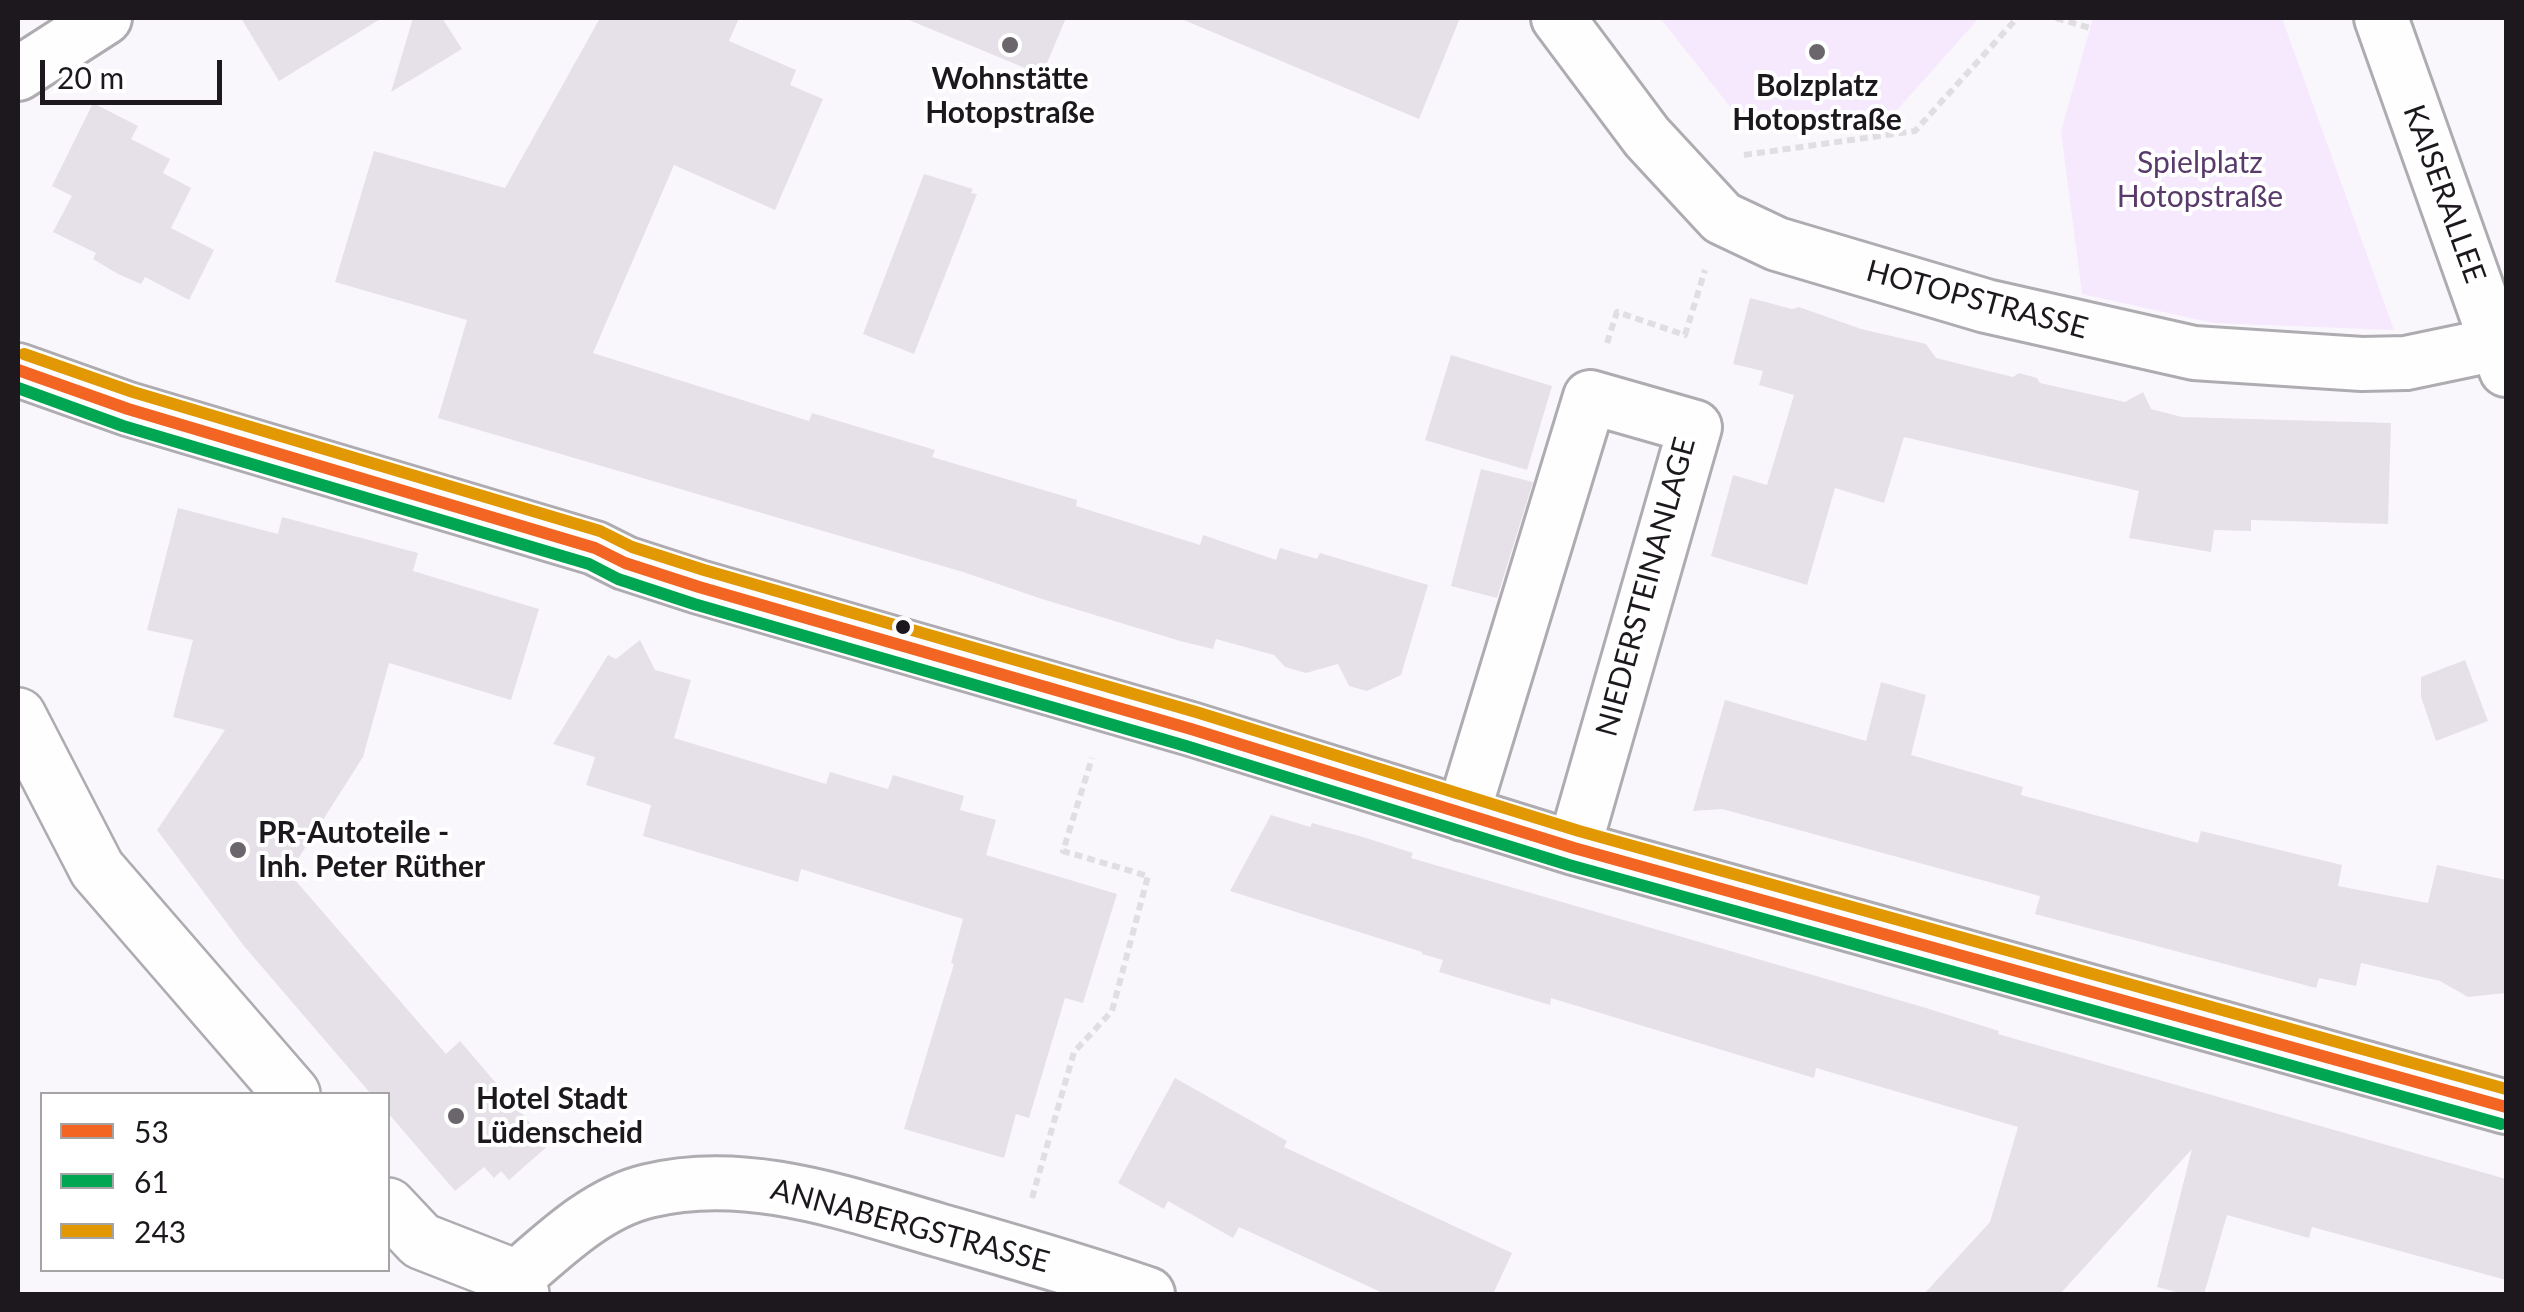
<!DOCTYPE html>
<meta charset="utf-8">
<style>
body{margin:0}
#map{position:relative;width:2524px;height:1312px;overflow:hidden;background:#faf7fc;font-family:Lato,sans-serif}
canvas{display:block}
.frame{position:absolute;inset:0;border:20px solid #1c181e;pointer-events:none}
.legend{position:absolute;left:40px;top:1092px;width:350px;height:180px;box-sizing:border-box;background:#fff;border:2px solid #a4a3a5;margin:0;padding:12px 18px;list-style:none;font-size:30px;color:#1c181e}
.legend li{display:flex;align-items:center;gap:20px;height:50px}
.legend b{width:50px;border:2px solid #a4a3a5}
.scale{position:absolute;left:40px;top:60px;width:182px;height:45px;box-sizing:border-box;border:5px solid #1c181e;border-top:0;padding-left:12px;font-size:30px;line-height:35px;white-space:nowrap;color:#1c181e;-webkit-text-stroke:8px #fff;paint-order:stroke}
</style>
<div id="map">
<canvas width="2524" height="1312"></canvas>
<div class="frame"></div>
<ul class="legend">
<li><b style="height:12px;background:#f26522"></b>53</li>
<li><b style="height:12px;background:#00a651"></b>61</li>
<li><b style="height:12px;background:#e19803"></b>243</li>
</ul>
<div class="scale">20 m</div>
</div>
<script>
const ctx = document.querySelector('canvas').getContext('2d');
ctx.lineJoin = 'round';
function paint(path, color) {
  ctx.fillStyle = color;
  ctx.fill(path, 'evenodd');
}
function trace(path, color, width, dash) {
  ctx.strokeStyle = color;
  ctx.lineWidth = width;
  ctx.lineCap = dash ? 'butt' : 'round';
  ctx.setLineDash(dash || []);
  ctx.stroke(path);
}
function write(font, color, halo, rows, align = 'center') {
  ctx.font = font + ' Lato,sans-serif';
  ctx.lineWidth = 8;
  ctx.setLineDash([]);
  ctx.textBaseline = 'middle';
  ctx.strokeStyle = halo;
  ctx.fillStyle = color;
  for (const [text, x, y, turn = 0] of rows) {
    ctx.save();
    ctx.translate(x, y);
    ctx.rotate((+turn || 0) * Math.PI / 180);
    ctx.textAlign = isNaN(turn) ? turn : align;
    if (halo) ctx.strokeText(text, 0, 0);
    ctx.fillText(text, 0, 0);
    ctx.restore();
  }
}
const green = new Path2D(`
 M1660,18H1979L1897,110L1746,127Z
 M2093,18H2282L2394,330L2213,323L2082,294L2061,131Z`);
const building = new Path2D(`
 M241,18H382L279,81Z
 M413,18H442L462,49L391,92Z
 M600,18H739L729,41L796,70L790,85L823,99L775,210L674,165L593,353L809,421L812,413L935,450L932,457L1077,500L1076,506L1200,545L1203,535L1276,560L1280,548L1317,559L1320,553L1428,585L1401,675L1367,691L1349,686L1338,664L1306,673L1285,667L1274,655L1216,639L1213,649L1180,641L1039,598L963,572L438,418L467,320L335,282L374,151L505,188Z
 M904,18H1066L1042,75Z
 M1179,18H1460L1419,119Z
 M93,103L138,126L131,139L170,159L163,173L191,188L171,228L214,250L189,300L145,277L141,284L118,274L93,259L96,253L53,232L72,196L52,186Z
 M924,174L973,189L971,193L977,194L914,354L863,334Z
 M1750,298L1792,309L1799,307L1861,329L1926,344L1936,358L2013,377L2019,373L2037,378L2040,383L2125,402L2143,392L2151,409L2182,417L2391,423L2388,524L2251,520V531L2214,530L2211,552L2129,538L2139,491L1904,437L1884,503L1835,488L1807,585L1711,556L1733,475L1767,485L1794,395L1759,385L1763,371L1733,364Z
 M1451,355L1552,386L1527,470L1425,440Z
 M1481,469L1533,482L1497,598L1451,586Z
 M178,508L278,534L282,517L418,553L413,571L539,609L511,700L389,663L363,757L289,873L446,1054L460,1041L549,1145L509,1180L501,1171L494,1178L484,1167L455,1191L388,1113V1094H371L244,946L157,830L225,730L173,717L193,640L147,630Z
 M640,640L655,670L691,680L674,738L826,784L830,772L888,789L893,775L964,796L960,810L996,820L986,855L1117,894L1083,1003L1065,998L1029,1118L1016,1114L1004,1158L904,1129L954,964L951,963L963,919L801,869L798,882L643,836L651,805L586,785L595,757L553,744L608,655L616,659Z
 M2465,660L2488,721L2436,741L2421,697V677Z
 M1881,682L1926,695L1911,755L2023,787L2021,795L2198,843L2201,831L2342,865L2338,886L2428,903L2437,865L2506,880V993L2468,997L2440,981L2361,963L2356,986L2319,978L2316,988L2035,914L2040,896L1722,809L1693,811L1725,700L1866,741Z
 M1271,815L1310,827L1312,823L1363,837L1413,853L1411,858L1926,1008L1999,1031L1998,1034L2506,1179V1280L2312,1227L2309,1238L2227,1215L2204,1294H2184L2157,1287L2192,1149L2060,1294H1924L1990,1222L2018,1127L1816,1068L1814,1078L1551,998L1550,1005L1439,972L1443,960L1422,954V952L1230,891Z
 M1175,1078L1287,1141L1284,1147L1512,1253L1493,1294H1385L1239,1227L1233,1238L1168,1201L1164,1209L1118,1183Z`);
const path = new Path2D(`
 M2056,18L2090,28
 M1744,155L1915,131L2017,18
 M1607,343L1617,312L1685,335L1705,270
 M1032,1198L1074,1052L1112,1011L1148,876L1063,851L1092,758`);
const minor = new Path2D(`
 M1558,18L1647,137L1722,218L1777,244L1986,306L2194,353L2362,364L2406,363L2497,344
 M2381,18L2506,370
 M18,74L105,18
 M18,370L128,409L595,548L625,563L699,587L1191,729L1574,848L2506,1107
 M1463,814L1590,397L1695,427L1574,848
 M516,1278C554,1245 597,1203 648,1191C746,1167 844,1203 938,1230C1008,1250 1079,1270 1148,1294`);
const tertiary = new Path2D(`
 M18,716L97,869L292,1094
 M388,1206L421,1241L516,1278L521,1294`);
const bus1 = new Path2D(`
 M18,370L128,409L595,548L625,563L699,587L1191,729L1574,848L2506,1107`);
const bus2 = new Path2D(`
 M18,388L123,426L589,564L618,579L694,604L1186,746L1569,865L2501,1124`);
const bus3 = new Path2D(`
 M24,354L133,392L600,531L632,547L704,570L1196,712L1579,831L2506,1089`);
const markers = [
 [1010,45,10,"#6a666c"],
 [1817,52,10,"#6a666c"],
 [903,627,9,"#1c181e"],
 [238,850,10,"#6a666c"],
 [456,1116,10,"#6a666c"]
];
const poiNames = [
 ["Wohnstätte",1010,79],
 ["Hotopstraße",1010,113],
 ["Bolzplatz",1817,86],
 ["Hotopstraße",1817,120],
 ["PR-Autoteile -",258,833,"left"],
 ["Inh. Peter Rüther",258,867,"left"],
 ["Hotel Stadt",476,1099,"left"],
 ["Lüdenscheid",476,1133,"left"]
];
const parkNames = [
 ["Spielplatz",2200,163],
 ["Hotopstraße",2200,197]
];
const streetNames = [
 ["KAISERALLEE",2444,194,70],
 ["HOTOPSTRASSE",1977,300,15],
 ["NIEDERSTEINANLAGE",1646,587,-75],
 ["ANNABERGSTRASSE",910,1226,15]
];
paint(green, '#f6e9fe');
paint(building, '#e6e0e9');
trace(minor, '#afacb1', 58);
trace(tertiary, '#afacb1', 60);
trace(path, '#e0dee0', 6, [8, 5]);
trace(minor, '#fefeff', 52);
trace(tertiary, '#fefeff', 55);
trace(bus1, '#f26522', 12);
trace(bus2, '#00a651', 12);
trace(bus3, '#e19803', 12);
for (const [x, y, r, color] of markers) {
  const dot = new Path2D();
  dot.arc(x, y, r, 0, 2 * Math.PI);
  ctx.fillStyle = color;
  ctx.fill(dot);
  trace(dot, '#fff', 4);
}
write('bold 30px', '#1c181e', '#fff', poiNames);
write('30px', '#593a6b', '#fff', parkNames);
write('30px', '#1c181e', '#fff', streetNames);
</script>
